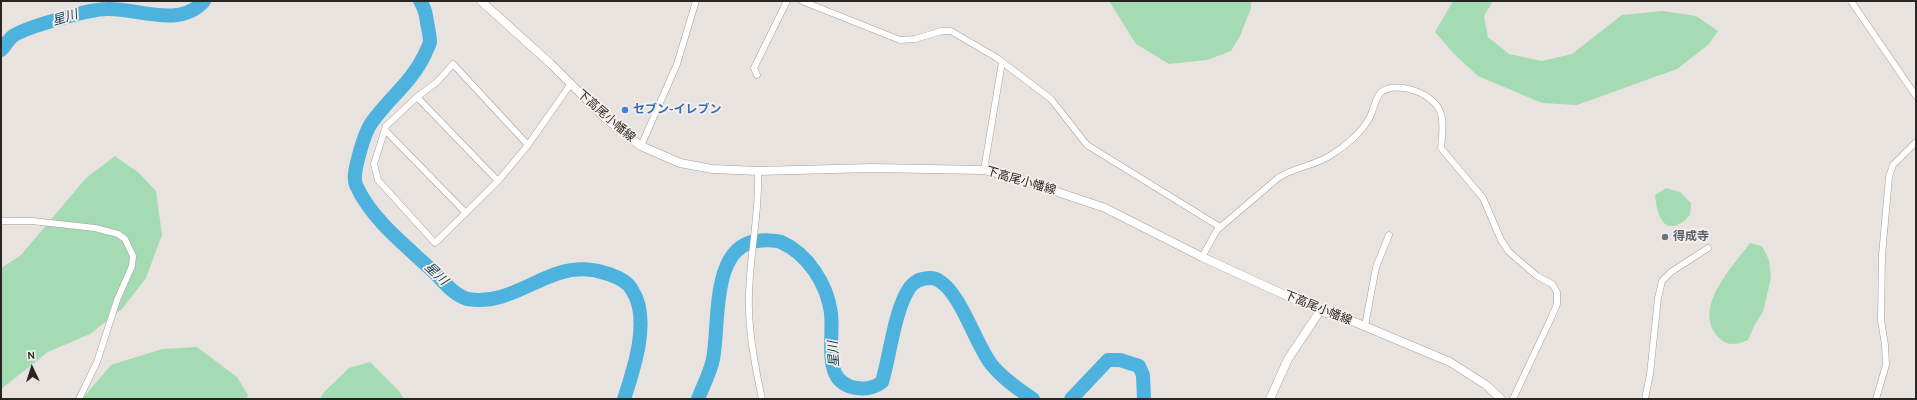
<!DOCTYPE html>
<meta charset="utf-8">
<style>
body{margin:0}
#map{position:relative;width:1917px;height:400px;overflow:hidden;background:#e9e3e0;font-family:Karla,sans-serif}
canvas{display:block}
.frame{position:absolute;inset:0;border:2px solid #282625;pointer-events:none}
.north{position:absolute;left:12px;top:348px;width:40px;height:40px;-webkit-text-stroke:3px #f6f0ed;paint-order:stroke;rotate:356deg;font-size:11px;font-weight:700;line-height:16px;text-align:center;color:#282625}
.north::after{content:'';display:block;margin:auto;width:14px;height:18px;background:#282625;clip-path:polygon(50% 0,100% 100%,50% 72%,0 100%)}
</style>
<div id="map">
<canvas width="1917" height="400"></canvas>
<div class="frame"></div>
<div class="north">N</div>
</div>
<script>
const ctx = document.querySelector('canvas').getContext('2d');
ctx.lineJoin = 'round';
function paint(path, color) {
  ctx.fillStyle = color;
  ctx.fill(path, 'evenodd');
}
function trace(path, color, width, dash) {
  ctx.strokeStyle = color;
  ctx.lineWidth = width;
  ctx.lineCap = dash ? 'butt' : 'round';
  ctx.setLineDash(dash || []);
  ctx.stroke(path);
}
function write(font, color, halo, rows, align = 'center') {
  ctx.font = font + ' Karla,"Noto Sans JP",sans-serif';
  ctx.lineWidth = 3.5;
  ctx.setLineDash([]);
  ctx.textBaseline = 'middle';
  ctx.strokeStyle = halo;
  ctx.fillStyle = color;
  for (const [text, x, y, turn = 0] of rows) {
    ctx.save();
    ctx.translate(x, y);
    ctx.rotate((+turn || 0) * Math.PI / 180);
    ctx.textAlign = isNaN(turn) ? turn : align;
    if (halo) ctx.strokeText(text, 0, 0);
    ctx.fillText(text, 0, 0);
    ctx.restore();
  }
}
const green = new Path2D(`
 M1109,1H1251V8L1240,36L1231,51L1207,60L1169,64L1136,44Z
 M1453,1H1493L1484,16L1488,37L1509,54L1542,61L1572,54L1622,15L1663,11L1696,16L1718,31L1708,45L1677,69L1577,105L1542,103L1478,76L1455,55L1435,32Z
 M115,156L139,173L156,191L162,235L146,278L122,309L90,334L48,352L1,389V268L21,255L86,178Z
 M1666,188L1680,192L1691,203L1690,215C1667,240 1657,219 1655,195Z
 M1750,243L1762,246L1769,260L1771,278L1763,312L1754,326L1748,340C1739,344 1729,347 1720,339C1690,309 1732,268 1750,243Z
 M197,347L237,377L248,395L246,399H82L111,365L162,349Z
 M370,362L399,391L404,399H320L323,393L349,368Z`);
const river = new Path2D(`
 M420,1C425,8 426,14 427,22C428,28 430,36 430,42C429,46 426,51 425,54C412,82 389,98 372,122C365,132 361,147 358,159C356,167 353,177 356,185C372,221 409,248 437,275C445,284 457,297 468,299C502,305 530,282 559,273C575,268 590,268 605,273C615,276 627,280 632,290C651,318 634,369 624,399
 M1,50C5,46 8,40 13,36C26,27 90,9 107,9C138,8 179,29 204,1
 M698,399C703,386 710,373 713,359C720,325 710,247 757,241C763,240 775,240 781,242C808,254 827,284 831,313C833,330 828,358 835,373C843,391 869,392 882,382C890,355 894,315 907,292C910,286 916,280 923,279C927,278 933,277 938,280C961,293 974,341 991,364C1002,378 1018,389 1033,399
 M1071,399L1108,360H1120L1139,366L1143,375L1144,399`);
const street = new Path2D(`
 M802,1L900,40L915,39L942,31H951L997,58L1051,99L1087,145L1220,227
 M1851,1L1916,96
 M453,64L528,145L498,181L435,243L378,180L374,164L386,126L417,97L437,82Z
 M757,75L754,68L787,1
 M417,97L498,181
 M385,130L466,213
 M528,145L570,85
 M641,146L677,64L696,1
 M984,170L1002,62
 M758,171C760,218 747,264 749,311C750,341 756,370 762,399
 M1,221H32L95,228L118,234L125,239L133,256L132,266L117,300L97,362L79,399
 M1202,257L1217,230L1278,178C1294,167 1315,166 1331,155C1346,146 1362,132 1370,117C1374,108 1375,99 1381,92C1398,80 1436,94 1441,114C1444,125 1442,137 1441,148L1483,198L1501,240L1509,252L1537,276L1552,284L1557,292V304L1552,316L1513,399
 M1365,326L1376,267L1389,235
 M1645,399L1650,374L1658,298L1662,281L1671,272L1708,248
 M1876,399L1886,365L1885,345L1881,320L1882,255L1889,177L1893,165L1916,142`);
const secondary = new Path2D(`
 M481,1L551,64L605,118L641,146L680,163L712,169L758,171L872,168L984,170L1022,180L1105,208L1202,257L1320,311L1357,323L1450,362L1486,385L1501,399
 M1270,399L1288,359L1320,311`);
const markers = [
 [625,110,4,"#3f7fe0"],
 [1665,237,4,"#6b7280"]
];
const shopNames = [
 ["セブン-イレブン",633,110]
];
const streetNames = [
 ["下高尾小幡線",606,116,41],
 ["下高尾小幡線",1021,181,16],
 ["下高尾小幡線",1318,308,22]
];
const worshipNames = [
 ["得成寺",1673,237]
];
const waterNames = [
 ["星川",65,18,-17],
 ["星川",436,274,43],
 ["星川",834,354,-94]
];
paint(green, '#a5dbb3');
trace(river, '#4db2dd', 14);
trace(street, '#a49f9d', 7);
trace(secondary, '#a49f9d', 9);
trace(street, '#fff', 6);
trace(secondary, '#fff', 8);
for (const [x, y, r, color] of markers) {
  const dot = new Path2D();
  dot.arc(x, y, r, 0, 2 * Math.PI);
  ctx.fillStyle = color;
  ctx.fill(dot);
  trace(dot, '#f6f0ed', 1.5);
}
write('bold 12px', '#366cbe', '#f6f0ed', shopNames, 'left');
write('12px', '#282625', '#f6f0ed', streetNames);
write('bold 12px', '#5b616d', '#f6f0ed', worshipNames, 'left');
write('italic 13px', '#0d3a4c', '#f6f0ed', waterNames);
</script>
